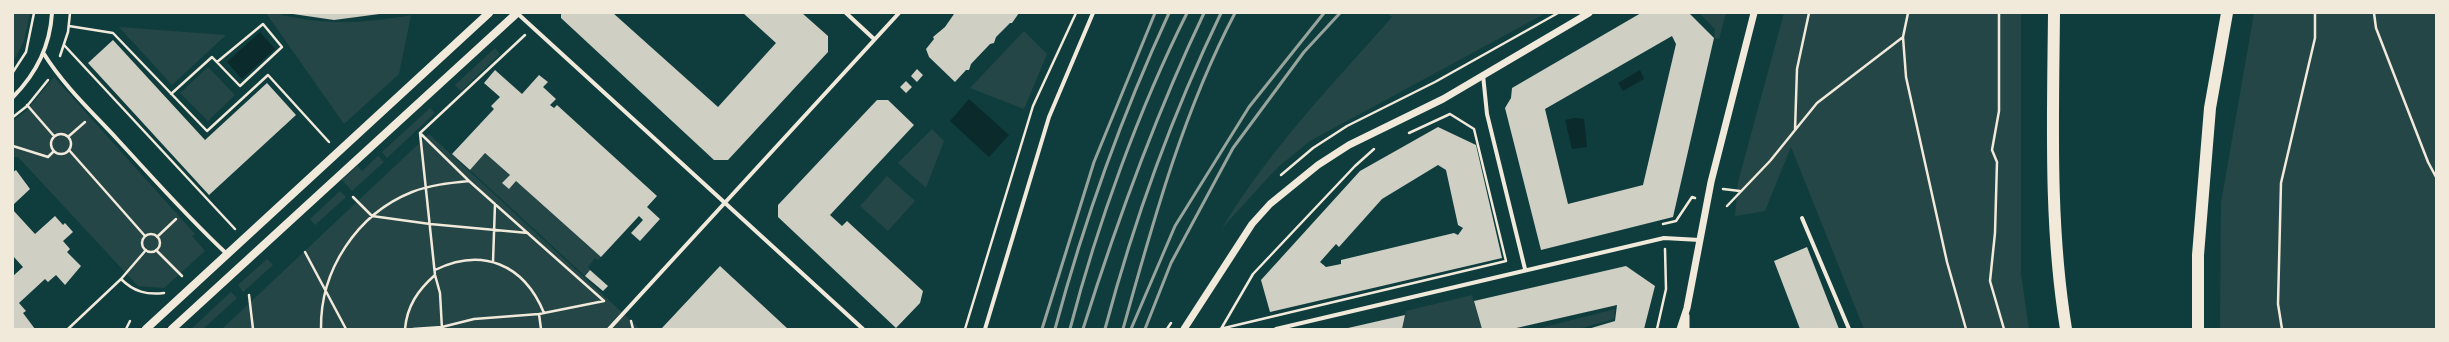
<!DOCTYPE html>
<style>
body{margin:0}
#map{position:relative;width:2449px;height:342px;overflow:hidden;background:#0f3d3e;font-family:"Work Sans",sans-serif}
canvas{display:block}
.frame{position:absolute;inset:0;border:14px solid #f1e9da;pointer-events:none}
</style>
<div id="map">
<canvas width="2449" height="342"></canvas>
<div class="frame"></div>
</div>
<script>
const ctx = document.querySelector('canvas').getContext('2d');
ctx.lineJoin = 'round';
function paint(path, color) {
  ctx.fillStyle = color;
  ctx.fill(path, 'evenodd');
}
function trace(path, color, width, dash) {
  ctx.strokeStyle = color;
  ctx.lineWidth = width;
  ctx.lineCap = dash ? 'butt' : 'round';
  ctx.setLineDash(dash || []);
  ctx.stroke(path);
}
const green = new Path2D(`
 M13,13H30L24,41L13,62Z
 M266,13H281V15C331,25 361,24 411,15L399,74L344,124Z
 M1387,13H1546L1310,141L1277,168L1222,228C1269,150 1332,85 1392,17Z
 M1699,13H1726L1719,39L1714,38L1715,29Z
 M1784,13H2021V274L2029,329H1864L1791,147L1765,211L1735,216L1738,182Z
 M2254,13H2436V329H2220L2221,203Z
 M119,27L226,35L172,85Z
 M1024,31L1047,54L1024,109L970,88Z
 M495,48L500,54L461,91L455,85Z
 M208,67L235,95L208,121L180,93Z
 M54,77L195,234L192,236L205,251L164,288L138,286L18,157H13V121L26,111Z
 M430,108L435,113L387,158L382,152Z
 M932,129L944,141L926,188L898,163Z
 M429,134L640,329H222Z
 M485,153L510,175L502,183L509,189L516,181L601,257L598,260L595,258L588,267L590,270L585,276L470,170Z
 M378,156L384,162L352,191L342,180L357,166L362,171Z
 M887,176L915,201L888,231L860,206Z
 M340,191L346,197L315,225L310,219Z
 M267,259L273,265L243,292L238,285Z
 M231,292L237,298L203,329H191Z
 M1472,295L1482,329H1402L1406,311Z
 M1615,309L1614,319L1578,329H1537Z`);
const water = new Path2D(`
 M260,32L275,49L242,79L227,62Z
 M1640,70L1644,79L1623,91L1618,83Z
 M969,99L1009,135L989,157L950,121Z
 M1575,118L1584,119L1587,147L1572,149L1565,120Z`);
const building = new Path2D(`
 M387,13L334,20L293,14V13Z
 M561,13H613L718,107L776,43L743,13H802L828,36V52L728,160H714L561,18Z
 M958,13H1019L1012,23H1010L996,37L994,43L990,44L971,64L969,70H966L955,82L929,57L926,49L934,39L933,37L945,27L954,14Z
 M1641,13H1689L1714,38L1673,217L1541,250L1505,108L1511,98L1512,88ZM1672,36L1676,44L1643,185L1568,204L1545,109Z
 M113,40L205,140L267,83L296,115L209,195L88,63Z
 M917,69L923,75L917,82L911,76Z
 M495,70L522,94L539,75L548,82L543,87L556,99L550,105L554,108L557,105L657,196L647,207L660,219L640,241L631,233L643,220L639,216L601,257L516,181L509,189L502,183L510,175L485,153L470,170L452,154L494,109L491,106L500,97L484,83Z
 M906,81L912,87L906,93L900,87Z
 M877,100H888L914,125L830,215L842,226L847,221L923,291L920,303L896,328L778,217V205Z
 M1438,127L1476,145L1502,258L1270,312L1261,280L1360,171ZM1438,165L1446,170L1458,225L1463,228L1458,235L1454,233L1341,260V264L1326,267L1320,262L1336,244L1339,247L1382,199Z
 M16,170L30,189L13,205V172Z
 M13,210L35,234L55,216L63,225L65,223L73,232L63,241L70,249L67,252L81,266L65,285L56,275L48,282L45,279L19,303L26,311L23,313L35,329H13V276L23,267L13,256Z
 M1807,247L1839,329H1800L1774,261Z
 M720,266L788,329L662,328Z
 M1626,266L1655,286L1644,329H1588L1615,321L1617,305L1512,329H1482L1474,301Z
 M590,270L608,286L603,291L585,276Z
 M1405,315L1402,329H1348V328Z`);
const path = new Path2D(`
 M1999,13V111L1992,150L1997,162L1995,233L1990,281L2004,329
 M2374,13L2376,28L2428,162L2436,177
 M69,26L113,33L207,131L268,75L329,142
 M1903,37L1906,77L1947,262L1966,329
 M64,45L235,229
 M60,56L68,32L70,13
 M13,72L26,52L34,13
 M171,94L212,57L240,86L282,47L263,24L217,62
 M27,105L54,136
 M13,117L27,106L48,80
 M1795,130L1797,69L1809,13
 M420,133L469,181L604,301
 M420,133L435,275L440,293L442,329
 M420,133L525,35
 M51 144a10 10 0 1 1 20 0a10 10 0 1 1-20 0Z
 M69,136L85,122
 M13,146L48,157L54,151
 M69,150L145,236
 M1281,175L1313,148L1347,126L1435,82L1558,13
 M1723,189L1740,191
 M353,197L372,216L430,224L528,233
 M1727,206L1770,161L1817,103L1903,37L1908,13
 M1663,224L1676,221L1692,197L1695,198
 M142 243a9 9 0 1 1 18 0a9 9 0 1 1-18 0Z
 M157,237L176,219
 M156,250L182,276
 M305,252L346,329
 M493,262L495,204
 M435,270C482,247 524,264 544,313
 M121,279C134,292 147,295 164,293
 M249,295L253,329
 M539,314L541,329
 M631,321L633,329
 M68,329L121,279L146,250
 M126,329L130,321
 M321,329C320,270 357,214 412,192C430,185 449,183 469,181
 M405,329C407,306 418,290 435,275
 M413,329L442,327L474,319L539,314L604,301
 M965,329L1033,106L1076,13
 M1167,329L1171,323
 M1220,329L1506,261L1474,129L1450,114L1409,133
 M1221,329L1253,274L1355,166L1374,149
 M1657,329L1666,289L1665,249
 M2282,329L2278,304L2281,183L2315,38V13`);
const minor = new Path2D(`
 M517,13L863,329
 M846,13L874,39
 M44,54C64,86 92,112 117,139C153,178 188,218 227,254
 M1483,75L1487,114L1525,269
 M13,97C36,74 50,46 52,13
 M1802,218L1849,329
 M609,329L899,13
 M985,329L1049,117L1093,13
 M1276,329L1664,238L1700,240`);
const tertiary = new Path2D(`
 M1184,329L1252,224L1270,204L1318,165L1349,145L1443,99L1589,13
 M1680,329L1687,308L1711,182L1754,13
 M1686,329V316`);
const secondary = new Path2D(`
 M146,329L489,13
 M172,329L517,13`);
const motorway = new Path2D(`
 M2054,13C2053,118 2049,225 2066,329
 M2198,329V255L2210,108L2227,13`);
const rail = new Path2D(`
 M1042,329L1094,162L1155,13
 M1055,329C1084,221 1122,115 1169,13
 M1070,329C1097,225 1139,109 1187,13
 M1083,329C1117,221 1155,116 1204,13
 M1105,329C1134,220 1172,115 1221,13
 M1123,329C1153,222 1183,112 1235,13
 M1131,329L1175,226L1249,107L1324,13
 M1145,329L1171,263L1233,148L1304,52L1340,13`);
paint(green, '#244646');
paint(water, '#0a2a2b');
paint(building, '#cfcfc3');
trace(path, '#f1e9da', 2.5);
trace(minor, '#f1e9da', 4);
trace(tertiary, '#f1e9da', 7);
trace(secondary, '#f1e9da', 8);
trace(motorway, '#f1e9da', 12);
trace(rail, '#97a49c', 3);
</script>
